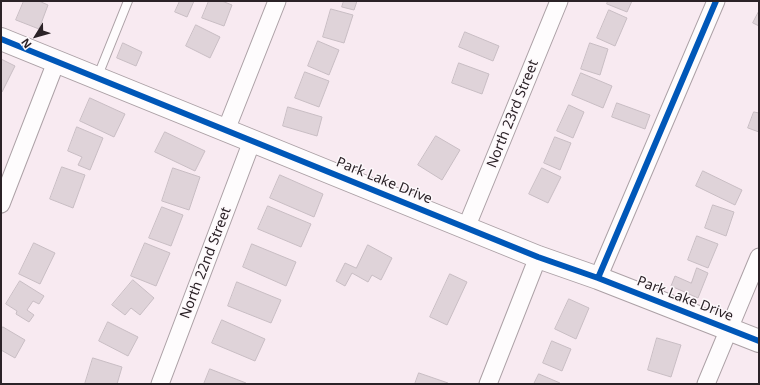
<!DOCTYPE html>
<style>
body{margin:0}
#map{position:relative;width:760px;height:385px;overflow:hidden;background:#f8eaf1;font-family:"Noto Sans",sans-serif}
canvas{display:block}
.frame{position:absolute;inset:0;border:2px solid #2b2227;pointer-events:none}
.north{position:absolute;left:16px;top:16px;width:40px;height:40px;-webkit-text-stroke:3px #fdf8fb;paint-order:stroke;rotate:233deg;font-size:11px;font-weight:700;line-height:16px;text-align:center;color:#2b2227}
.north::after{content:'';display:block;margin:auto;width:14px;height:18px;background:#2b2227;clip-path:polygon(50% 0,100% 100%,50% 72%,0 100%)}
</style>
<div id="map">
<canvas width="760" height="385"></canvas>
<div class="frame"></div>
<div class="north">N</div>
</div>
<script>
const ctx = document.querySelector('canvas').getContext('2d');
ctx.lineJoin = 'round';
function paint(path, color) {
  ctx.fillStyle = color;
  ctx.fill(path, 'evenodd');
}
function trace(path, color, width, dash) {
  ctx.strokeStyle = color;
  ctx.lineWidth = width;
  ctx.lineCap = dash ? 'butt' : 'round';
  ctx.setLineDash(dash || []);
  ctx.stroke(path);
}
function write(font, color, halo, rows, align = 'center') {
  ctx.font = font + ' "Noto Sans",sans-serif';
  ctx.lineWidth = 3;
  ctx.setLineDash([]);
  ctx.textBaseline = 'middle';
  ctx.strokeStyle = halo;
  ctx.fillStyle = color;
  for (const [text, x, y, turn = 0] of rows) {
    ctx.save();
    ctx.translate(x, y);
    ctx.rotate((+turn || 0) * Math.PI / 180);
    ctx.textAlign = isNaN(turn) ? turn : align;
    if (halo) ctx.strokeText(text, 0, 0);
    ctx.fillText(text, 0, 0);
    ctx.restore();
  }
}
const building = new Path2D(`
 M24,1H39L48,5L39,29L16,20Z
 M180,1H194L187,17L175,12Z
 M209,1H222L232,5L224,26L202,18Z
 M344,1H357L354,10L342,7Z
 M608,1H632L627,12L607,4Z
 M331,9L353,15L344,43L323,37Z
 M609,10L627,18L615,46L597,38Z
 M759,11V26L753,23Z
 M196,25L220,37L210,58L186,46Z
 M465,32L499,46L493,61L459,47Z
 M318,41L339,50L329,75L308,66Z
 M123,43L142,52L136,66L117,58Z
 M590,43L608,49L600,75L581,69Z
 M1,59L15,66L2,92L1,91Z
 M459,63L489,74L482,94L452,83Z
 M305,72L329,81L319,107L295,98Z
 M581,73L612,86L603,108L572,95Z
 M90,98L125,114L114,137L80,121Z
 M617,103L650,115L645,129L612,117Z
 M569,105L584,112L573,138L557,131Z
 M288,107L322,117L317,136L283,126Z
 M754,112L759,113V132L748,128Z
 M77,127L103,138L90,170L78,165L82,157L68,151Z
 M165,132L205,151L195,171L155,152Z
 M436,136L460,150L442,180L418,165Z
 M555,137L571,143L560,170L544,163Z
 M62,167L85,175L73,208L50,199Z
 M173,168L200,177L189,210L162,201Z
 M542,168L561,177L548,203L529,194Z
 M703,171L742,190L735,205L696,186Z
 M280,175L323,194L314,217L270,198Z
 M713,205L734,212L726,236L705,228Z
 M268,206L311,224L301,247L258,229Z
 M162,207L183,215L171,246L149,238Z
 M697,236L718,244L708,268L688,260Z
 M34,243L55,253L40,284L19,274Z
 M145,243L170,253L156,286L131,276Z
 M252,244L296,262L286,286L243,267Z
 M368,245L392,258L381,280L372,275L368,282L352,273L345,286L336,281L345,263L356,268Z
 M697,268L708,273L698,298L671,286L675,276L691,283Z
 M450,274L467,282L447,325L430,317Z
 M133,280L154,298L140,315L131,308L125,315L112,305Z
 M20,281L44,296L39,304L33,301L27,310L34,315L29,322L16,314L17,311L6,304Z
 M237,282L281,300L271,323L228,306Z
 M569,299L589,308L576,339L555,329Z
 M222,320L265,339L255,361L212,343Z
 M108,322L138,337L128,356L99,341Z
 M3,327L25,340L15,358L1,350V330Z
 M657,338L681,345L671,377L648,370Z
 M552,341L571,349L562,371L543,363Z
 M93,358L122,367L117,384H85Z
 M210,369L246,383V384H204Z
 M419,373L448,383V384H415Z
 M539,374L560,383L559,384H534Z`);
const lane = new Path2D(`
 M97,78L128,1`);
const street = new Path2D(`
 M226,130L277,1
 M1,204L56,62
 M466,228L559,1
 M598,278L716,1
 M160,384L252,141
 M488,384L538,257
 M706,384L759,257`);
const secondary = new Path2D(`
 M1,39L538,257L598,278L759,341`);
const cycleway = new Path2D(`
 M1,39L538,257L598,278L759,341
 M598,278L716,1`);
const streetNames = [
 ["North 23rd Street",513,114,-68],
 ["Park Lake Drive",384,181,22],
 ["North 22nd Street",206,263,-69],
 ["Park Lake Drive",685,299,21]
];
paint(building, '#dfd3d9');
trace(building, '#c8bdc3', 1);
trace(lane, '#aca1a6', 10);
trace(street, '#aca1a6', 19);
trace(secondary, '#aca1a6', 24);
trace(lane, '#fefcfd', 8);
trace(street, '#fefcfd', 17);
trace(secondary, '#fefcfd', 22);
trace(cycleway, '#0057b8', 6);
write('14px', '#2b2227', '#fdf8fb', streetNames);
</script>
